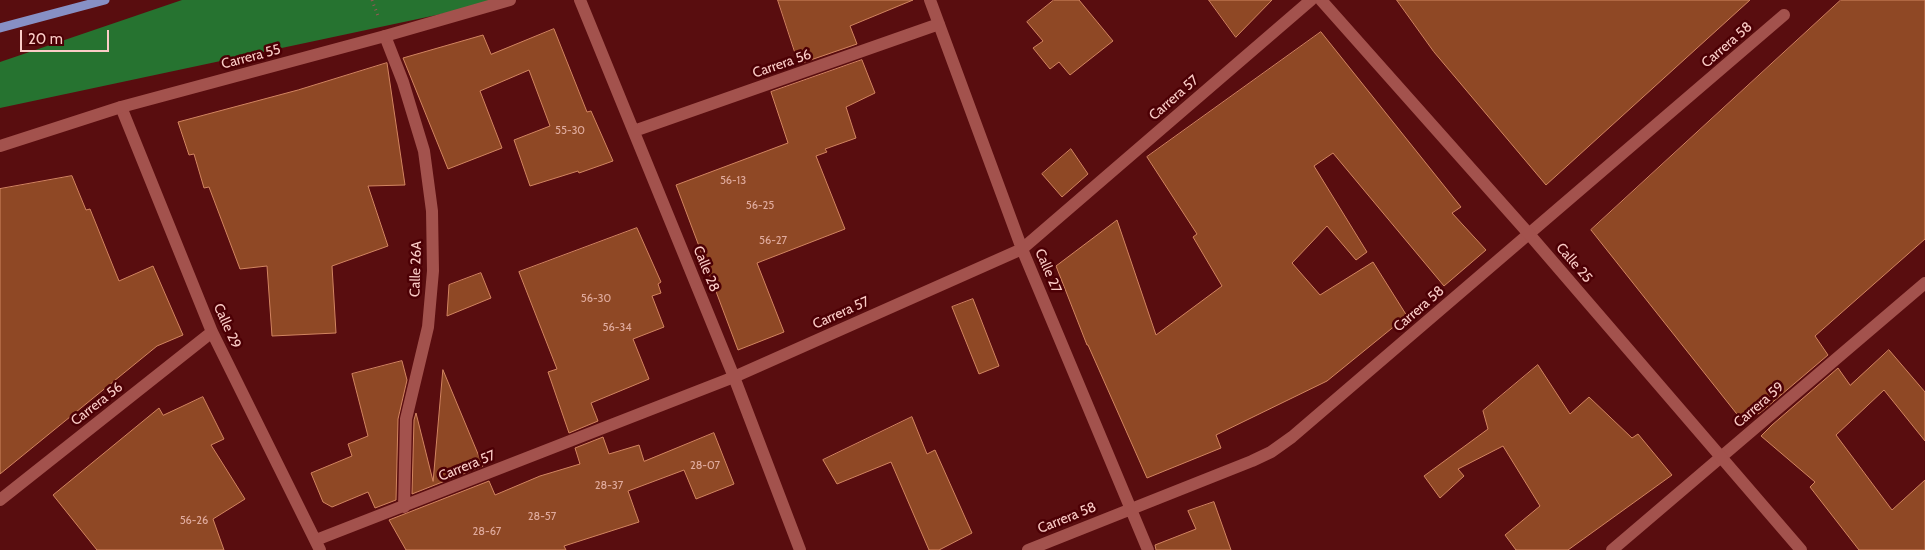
<!DOCTYPE html>
<style>
body{margin:0}
#map{position:relative;width:1925px;height:550px;overflow:hidden;background:#590d0f;font-family:Cabin,sans-serif}
canvas{display:block}
.scale{position:absolute;left:20px;top:30px;width:89px;height:22px;box-sizing:border-box;border:2px solid #fbccc7;border-top:0;padding-left:6px;font-size:15px;line-height:18px;white-space:nowrap;color:#fbccc7;-webkit-text-stroke:4px #4c0005;paint-order:stroke}
</style>
<div id="map">
<canvas width="1925" height="550"></canvas>
<div class="scale">20 m</div>
</div>
<script>
const ctx = document.querySelector('canvas').getContext('2d');
ctx.lineJoin = 'round';
function paint(path, color) {
  ctx.fillStyle = color;
  ctx.fill(path, 'evenodd');
}
function trace(path, color, width, dash) {
  ctx.strokeStyle = color;
  ctx.lineWidth = width;
  ctx.lineCap = dash ? 'butt' : 'round';
  ctx.setLineDash(dash || []);
  ctx.stroke(path);
}
function write(font, color, halo, rows, align = 'center') {
  ctx.font = font + ' Cabin,sans-serif';
  ctx.lineWidth = 5;
  ctx.setLineDash([]);
  ctx.textBaseline = 'middle';
  ctx.strokeStyle = halo;
  ctx.fillStyle = color;
  for (const [text, x, y, turn = 0] of rows) {
    ctx.save();
    ctx.translate(x, y);
    ctx.rotate((+turn || 0) * Math.PI / 180);
    ctx.textAlign = isNaN(turn) ? turn : align;
    if (halo) ctx.strokeText(text, 0, 0);
    ctx.fillText(text, 0, 0);
    ctx.restore();
  }
}
const forest = new Path2D(`
 M182,0H507L0,108V62Z`);
const stream = new Path2D(`
 M0,28L105,0`);
const building = new Path2D(`
 M778,0H913L850,26L857,44L799,64Z
 M1054,0H1079L1113,41L1070,75L1059,62L1050,69L1033,48L1043,41L1027,22Z
 M1209,0H1272L1236,37Z
 M1397,0H1750L1546,185L1434,52Z
 M1841,0H1925V239L1815,336L1828,355L1761,412L1744,423L1591,230Z
 M554,29L587,112L591,111L613,161L579,173L578,171L530,186L514,140L550,126L529,70L480,91L502,148L448,169L403,58L483,35L491,54Z
 M1321,32L1461,207L1452,213L1486,250L1444,286L1333,153L1314,166L1367,252L1356,260L1327,226L1292,263L1320,295L1373,262L1407,316L1327,381L1216,435L1221,448L1147,478L1088,345H1087L1056,266L1117,220L1156,335L1222,286L1193,237L1197,234L1147,157Z
 M862,60L875,93L846,107L856,138L825,149L827,152L816,156L845,229L757,263L784,332L738,350L676,185L788,143L771,92Z
 M387,63L405,185L368,186L388,246L332,266L336,333L272,336L267,266L240,269L209,187L204,188L194,154L189,155L178,122L298,90Z
 M1071,149L1088,174L1062,197L1042,174Z
 M72,176L86,210L90,209L119,281L153,266L183,335L157,346L0,474V189Z
 M637,228L661,282L658,284L661,293L652,296L664,327L633,339L649,379L591,403L598,421L569,433L548,372L557,369L519,272Z
 M481,273L491,298L447,316L449,285Z
 M973,299L999,366L979,374L952,307Z
 M1889,350L1925,392V441L1884,390L1836,435L1892,510L1925,480V550H1859L1810,487L1815,482L1761,436L1772,425L1838,368L1850,385Z
 M402,361L407,380L398,419L396,500L375,508L368,492L332,507L323,502L311,473L352,456L348,444L368,436L352,374Z
 M1538,365L1570,414L1589,397L1632,438L1638,434L1672,475L1568,550H1516L1505,535L1540,506L1503,446L1458,469L1464,476L1440,498L1424,476L1488,429L1483,411Z
 M443,370L483,466L412,494L414,420L416,413L433,481Z
 M203,397L224,439L211,445L245,499L213,519L224,550H97L53,495L159,408L163,415Z
 M912,417L927,454L935,450L972,533L939,550H929L891,462L837,484L823,460Z
 M714,433L734,484L696,499L684,470L628,491L639,522L564,546L566,550H406L389,520L489,481L495,495L540,476L580,464L575,448L603,437L609,454L639,445L644,461Z
 M1214,502L1231,550H1156L1155,545L1196,529L1188,511Z`);
const path = new Path2D(`
 M372,0L378,16`);
const street = new Path2D(`
 M580,0L734,377L800,550
 M930,0L1022,249L1148,550
 M385,36L403,82L424,151L432,211L433,271L428,327L406,419L404,507
 M121,107L212,332L320,550
 M634,131L939,24
 M0,500L212,332
 M316,540L734,377L1022,249L1311,0
 M1028,550L1252,461L1271,452L1292,437L1784,15
 M1612,550L1925,283`);
const secondary = new Path2D(`
 M1321,0L1529,234L1801,550
 M0,146L121,107L385,36L510,0`);
const numberNames = [
 ["55-30",570,131],
 ["56-13",733,181],
 ["56-25",760,206],
 ["56-27",773,241],
 ["56-30",596,299],
 ["56-34",617,328],
 ["28-07",705,466],
 ["28-37",609,486],
 ["28-57",542,517],
 ["56-26",194,521],
 ["28-67",487,532]
];
const streetNames = [
 ["Carrera 58",1727,45,-41],
 ["Carrera 55",251,57,-15],
 ["Carrera 56",782,64,-19],
 ["Carrera 57",1174,98,-41],
 ["Calle 25",1574,263,49],
 ["Calle 26A",416,269,-88],
 ["Calle 28",706,269,68],
 ["Calle 27",1048,271,67],
 ["Carrera 58",1419,309,-41],
 ["Carrera 57",841,313,-24],
 ["Calle 29",227,326,66],
 ["Carrera 56",97,404,-38],
 ["Carrera 59",1759,405,-41],
 ["Carrera 57",467,466,-22],
 ["Carrera 58",1067,518,-22]
];
paint(forest, '#267330');
trace(stream, '#8790c5', 9);
paint(building, '#8f4825');
trace(building, '#d28561', 1);
trace(path, '#985857', 3, [1, 4]);
trace(street, '#a3524d', 12);
trace(secondary, '#a3524d', 12);
write('11px', '#e0ab9e', null, numberNames);
write('14px', '#fbccc7', '#4c0005', streetNames);
</script>
